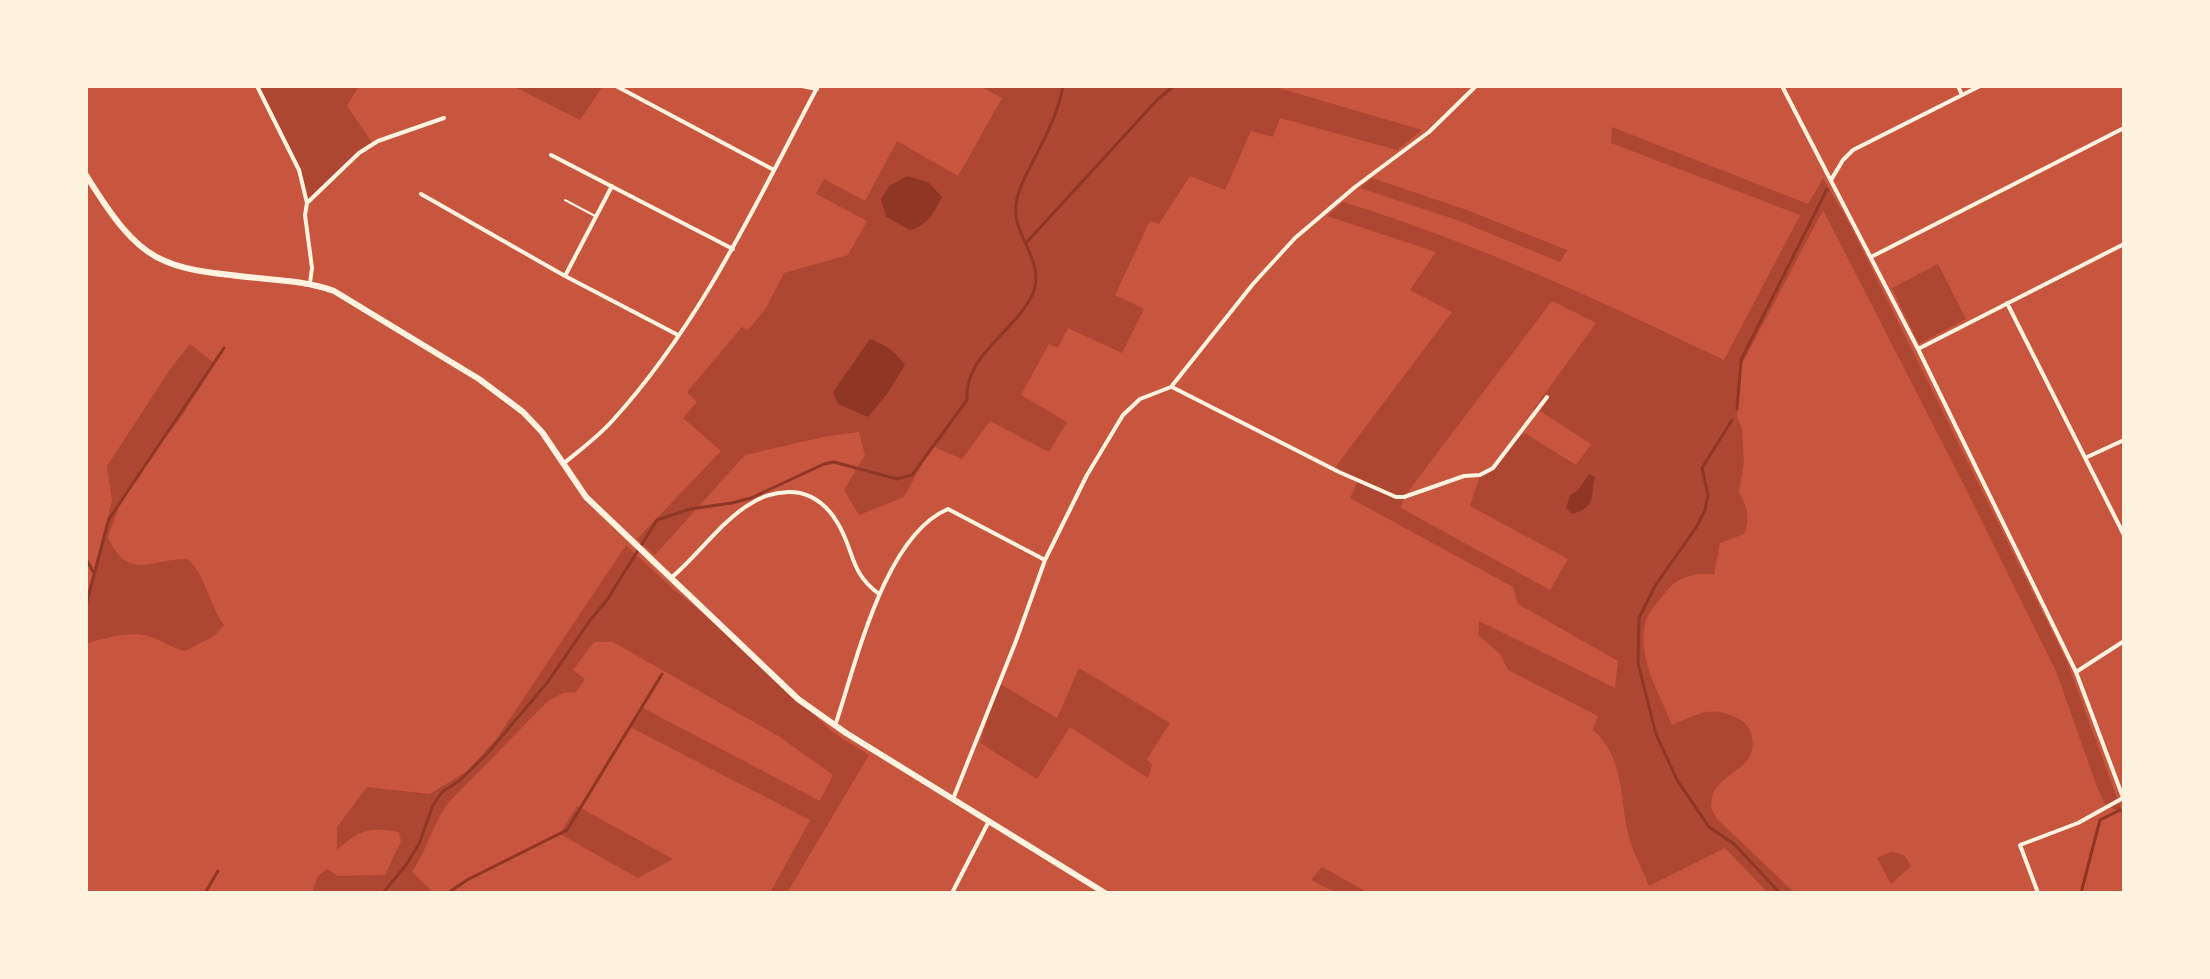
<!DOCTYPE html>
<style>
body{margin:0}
#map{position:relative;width:2210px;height:979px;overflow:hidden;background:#c8553d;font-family:Manrope,sans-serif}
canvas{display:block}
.frame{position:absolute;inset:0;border:88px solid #fff3e0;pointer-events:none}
</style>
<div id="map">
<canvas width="2210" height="979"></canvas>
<div class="frame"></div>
</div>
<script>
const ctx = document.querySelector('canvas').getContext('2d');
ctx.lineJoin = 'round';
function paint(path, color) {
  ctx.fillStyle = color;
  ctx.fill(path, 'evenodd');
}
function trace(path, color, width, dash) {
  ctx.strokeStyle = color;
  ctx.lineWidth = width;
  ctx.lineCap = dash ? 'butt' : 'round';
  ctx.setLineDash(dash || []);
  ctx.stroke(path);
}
const green = new Path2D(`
 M257,86H359L347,106L373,144L359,153L307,203L299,170Z
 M513,86H603L580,120Z
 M980,86H1272L1422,130L1397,150L1280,118L1273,137L1251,131L1225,190L1190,176L1159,224L1150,221L1115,295L1144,309L1122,353L1068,328L1058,348L1049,344L1021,395L1067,422L1049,452L990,421L962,459L932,446L904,497L859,515L844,490L865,455L859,432L823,437L745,455L655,555L637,539L721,451L683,418L697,402L687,392L742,327L748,330L766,308L784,273L848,255L867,221L816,194L824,179L865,201L897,141L958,176L1002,98ZM905,365L888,393L868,417L833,392L850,369Z
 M1612,127L1808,204L1823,178L1850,225L2068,664L2123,814L2105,804L2097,787L2056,671L1965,487L1823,210L1742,364L1737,416L1742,429L1744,462L1739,492C1747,505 1751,520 1744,534L1720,543L1714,575C1699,571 1679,577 1669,588C1661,599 1648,611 1645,624C1637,658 1660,694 1672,725C1699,714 1710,705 1737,718C1746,722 1750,728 1752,737C1758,766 1728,770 1715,790C1711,796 1712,802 1711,808L1717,819L1795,893H1768L1725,848L1649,886C1642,869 1633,852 1628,834C1620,798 1624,756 1593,730L1598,716L1508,670L1500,654L1478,635L1479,621L1615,688L1618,661L1518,604L1513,587L1350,498L1358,481L1334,469L1452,312L1410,290L1436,252L1327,216L1343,202C1479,244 1596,299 1724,360L1800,215L1611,143ZM1552,301L1596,323L1533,410L1540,411L1591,444L1576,465L1525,433L1519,436L1488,471L1480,475L1470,506L1568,559L1550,590L1401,508L1404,497Z
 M1372,178L1467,210L1567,250L1560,262L1457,220L1360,188Z
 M1938,264L1966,319L1919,344L1892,288Z
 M190,344L215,364L182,416L151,456L121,502L108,537C128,583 152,558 188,559C206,576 209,605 224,625L214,636L185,651C172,648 161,640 148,636C131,631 104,638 88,643L86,650V599L112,501L107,466L171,368Z
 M626,545L671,587L744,647L831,731L869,755L787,893H770L810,820L630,727L641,707L820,801L833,775L780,737L613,642H594L573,670L585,679L576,692L563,693L548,701L448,803C433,824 427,850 412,872L434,893H312L318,876L327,869L338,876L385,875L401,841L399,832C368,827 361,829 337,850V827L367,787L430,794L467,771L497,738Z
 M1079,668L1170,723L1147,759L1152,765L1148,778L1070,727L1037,779L980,743L999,683L1057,718Z
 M577,806L673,859L638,878L560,834Z
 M1891,852C1902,854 1908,855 1910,867L1891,884L1877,858Z
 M1322,867L1369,893C1341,893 1336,894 1311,880Z`);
const water = new Path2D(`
 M907,176L928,182L942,197C934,213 928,225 910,230L886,217L881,199L889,186Z
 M870,339C886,345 895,351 905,365L888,393L868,417L838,404L833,392Z
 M1589,474L1595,477C1590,497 1597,507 1572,514L1566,508L1570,495L1577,491Z`);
const stream = new Path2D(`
 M1026,243L1158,99L1174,86
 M1737,409L1741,360L1827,189
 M1732,420L1702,468L1708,495L1705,510L1697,526L1655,586L1639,618L1638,663L1656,734L1677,780L1709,827L1734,844L1780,893
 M86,559L94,573
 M86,605L109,519L224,348
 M205,893L218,871
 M383,893L406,865L419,844L433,805L442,792L459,781L486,755L547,683L591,619L607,600L657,520L690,509L732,503L751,498L824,464L834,462L897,479L912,475L967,400C964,354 1016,332 1033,293C1046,261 1012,236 1016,205C1017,191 1025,178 1031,165C1044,140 1058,114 1063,86
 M448,893L467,880L567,830L662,674
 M2081,893L2100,820L2120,810`);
const service = new Path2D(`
 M565,200L595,216`);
const minor = new Path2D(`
 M257,86L299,170L307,203L305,215L312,268L310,283
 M616,86L774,170
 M802,86L817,89
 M1782,86L1918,349L2076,672L2124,800
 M1958,86L1962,95
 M551,155L733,249
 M1831,180L1843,160L1853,150L1980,86
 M421,194L565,276L678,335
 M307,203L359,153L378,141L444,118
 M1871,257L2124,128
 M565,276L612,186
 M2007,303L2124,535
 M1918,349L2124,244
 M1172,387L1339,472L1396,497H1404L1464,476L1480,475L1493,468L1547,397
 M2085,458L2124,440
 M563,464C580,450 599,436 613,420C702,322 757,201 818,86
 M671,578C708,548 744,483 800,493C817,497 828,507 837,522C855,551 849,572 879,594
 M2076,672L2124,641
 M835,726C856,664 884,536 948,509L1045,560
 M953,799L1016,641L1045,560L1087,475L1123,415L1140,399L1171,387L1253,284L1295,238L1355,187L1429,132L1476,86
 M952,893L989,821
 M2038,893L2020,845L2078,823L2123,798`);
const secondary = new Path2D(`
 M86,175C144,269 161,268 267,279C290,281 312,283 334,291L479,379L523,412L542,432L586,497L798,699L846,733L1105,893`);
paint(green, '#ae4732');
paint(water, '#8f3625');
trace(stream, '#8f3625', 3);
trace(service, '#fff3e0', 2);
trace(minor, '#fff3e0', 4);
trace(secondary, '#fff3e0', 6);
</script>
